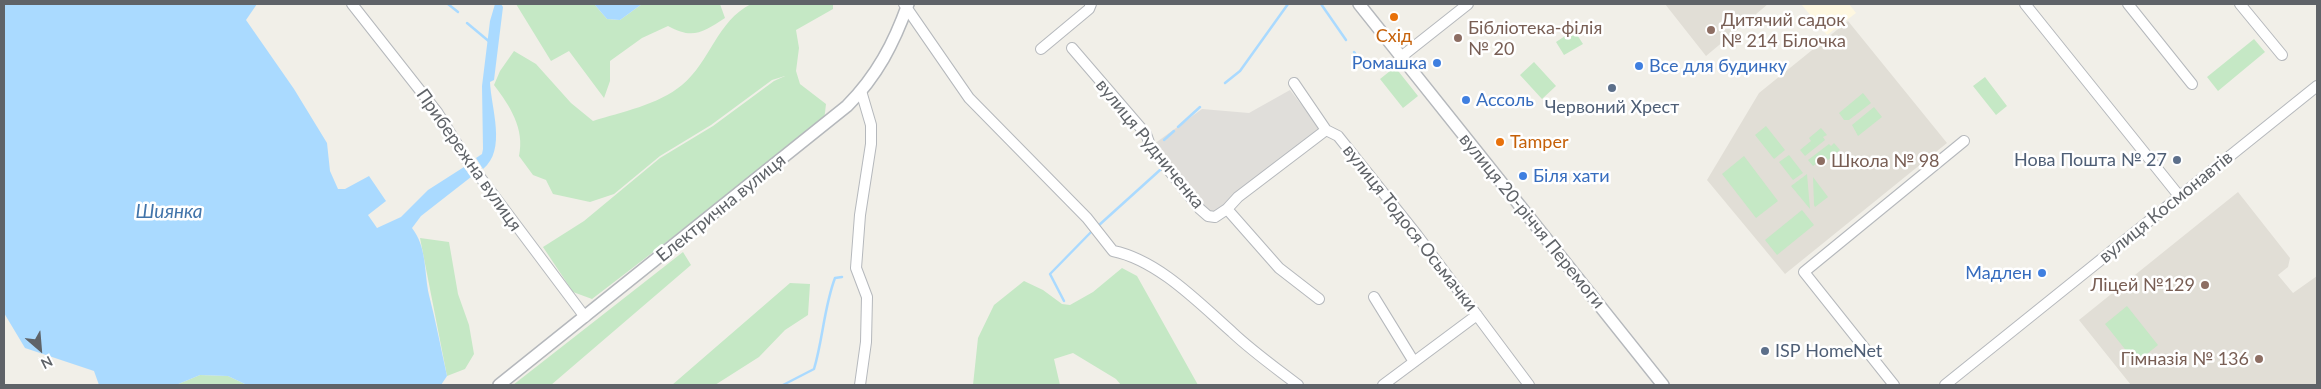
<!DOCTYPE html>
<meta charset="utf-8">
<style>
body{margin:0}
#map{position:relative;width:2321px;height:389px;overflow:hidden;background:#f1efe8;font-family:Lato,sans-serif}
canvas{display:block}
.frame{position:absolute;inset:0;border:5px solid #5f6368;pointer-events:none}
.north{position:absolute;left:15px;top:324px;width:50px;height:50px;-webkit-text-stroke:4px #fff;paint-order:stroke;rotate:153deg;font-size:14px;font-weight:700;line-height:20px;text-align:center;color:#5f6368}
.north::after{content:'';display:block;margin:auto;width:18px;height:22px;background:#5f6368;clip-path:polygon(50% 0,100% 100%,50% 72%,0 100%)}
</style>
<div id="map">
<canvas width="2321" height="389"></canvas>
<div class="frame"></div>
<div class="north">N</div>
</div>
<script>
const ctx = document.querySelector('canvas').getContext('2d');
ctx.lineJoin = 'round';
function paint(path, color) {
  ctx.fillStyle = color;
  ctx.fill(path, 'evenodd');
}
function trace(path, color, width, dash) {
  ctx.strokeStyle = color;
  ctx.lineWidth = width;
  ctx.lineCap = dash ? 'butt' : 'round';
  ctx.setLineDash(dash || []);
  ctx.stroke(path);
}
function write(font, color, halo, rows, align = 'center') {
  ctx.font = font + ' Lato,sans-serif';
  ctx.lineWidth = 5;
  ctx.setLineDash([]);
  ctx.textBaseline = 'middle';
  ctx.strokeStyle = halo;
  ctx.fillStyle = color;
  for (const [text, x, y, turn = 0] of rows) {
    ctx.save();
    ctx.translate(x, y);
    ctx.rotate((+turn || 0) * Math.PI / 180);
    ctx.textAlign = isNaN(turn) ? turn : align;
    if (halo) ctx.strokeText(text, 0, 0);
    ctx.fillText(text, 0, 0);
    ctx.restore();
  }
}
const commercial = new Path2D(`
 M1801,4H1849L1856,13L1827,35Z`);
const industrial = new Path2D(`
 M1290,90L1321,130L1211,215L1154,144L1202,109L1249,113Z`);
const education = new Path2D(`
 M1665,4H1768L1706,56Z
 M1848,21L1947,143L1785,274L1707,180L1759,93Z
 M2238,192L2290,258L2288,267L2278,275L2293,293L2317,276V385H2131L2079,320Z`);
const green = new Path2D(`
 M516,4H594L607,19L620,20L642,4H720L725,18C703,32 693,40 668,26L642,38L610,61V81L604,98L569,51L551,61Z
 M751,4H833V9L796,30L799,48L796,71L800,84L826,104L824,121L592,299L573,292L543,247L584,221L660,158L713,126L774,81L785,76L772,80L711,125L660,156L614,194L590,202L553,194L546,180L533,175L519,156C525,129 510,106 494,85L500,71L514,51L536,64L571,103L593,121C621,112 658,105 682,85C710,62 717,21 751,4Z
 M1574,30L1583,44L1564,55L1556,42Z
 M2254,39L2265,52L2218,91L2207,77Z
 M1534,62L1556,86L1542,99L1520,75Z
 M1395,67L1418,96L1403,108L1380,79Z
 M1985,77L2007,106L1996,115L1973,86Z
 M1863,93L1871,103L1849,120H1844L1839,113Z
 M1874,107L1882,117L1858,136L1852,125Z
 M1766,126L1785,150L1774,159L1755,135Z
 M1821,128L1827,135L1823,137L1825,140L1805,156L1800,150L1811,141L1809,138Z
 M1834,143L1840,150L1828,160L1825,157L1813,166L1808,160L1829,144L1831,146Z
 M1789,155L1803,173L1793,180L1779,162Z
 M1744,156L1778,201L1756,218L1722,174Z
 M1807,174L1810,209L1791,186Z
 M1813,177L1828,197L1815,207L1814,205Z
 M1802,210L1814,225L1777,255L1765,240Z
 M420,238L449,242L458,294L469,325L474,354L465,369L447,376C438,330 429,284 420,238Z
 M683,252L691,265L551,385H513Z
 M1122,268L1137,276L1198,385H1121L1116,379L1073,353L1054,359L1060,385H973L978,338L994,305L1024,281L1043,290L1062,304L1070,305L1093,292Z
 M790,283L810,284L808,315L785,330L759,357L715,385H672Z
 M2127,306L2158,345L2136,363L2105,324Z
 M200,375L228,376L247,385H176Z`);
const water = new Path2D(`
 M4,4H257L246,20L294,89L327,143L330,171L338,189H345L369,176L386,201L368,215L377,228L401,217L428,190L464,167L471,177L421,216L412,228C427,247 424,272 429,295C436,322 441,349 447,376L441,385H247L228,376L200,375L176,385H99L94,371L25,348L4,313Z
 M495,4H501L503,7L494,80L490,82C491,108 507,150 483,169L476,158L482,154L483,149L482,86L490,21Z
 M594,4H642L620,20L607,19Z`);
const stream = new Path2D(`
 M448,4L458,12
 M1321,4L1346,40
 M467,23L491,43
 M1354,52L1364,67
 M1225,83L1240,71L1288,4
 M1178,127L1200,107
 M1164,140L1174,131
 M1098,226L1160,170
 M1064,301L1050,274L1094,229
 M783,385L814,369C823,339 824,307 835,278L842,277`);
const minor = new Path2D(`
 M352,4L437,112L465,157L585,317
 M904,4L969,98L1087,218L1113,251C1158,260 1199,303 1232,332C1252,351 1276,368 1298,385
 M2025,4L2180,197
 M2128,4L2192,84
 M2240,4L2282,55
 M1072,48L1146,134L1151,148L1200,209L1208,216L1215,217L1227,209L1279,268L1319,299
 M1041,49L1089,9L1091,4
 M1401,57L1468,4
 M1294,83L1326,130
 M1227,209L1238,197L1326,130L1338,136L1417,235L1529,385
 M1374,297L1414,362
 M860,385L866,342L867,297L856,268L860,215L871,144V125L861,91
 M1383,385L1477,315
 M1894,385L1804,272L1964,141
 M1945,385L2317,86`);
const tertiary = new Path2D(`
 M1359,4L1663,385
 M499,385L847,106C877,76 894,43 908,4`);
const markers = [
 [1394,17,5,"#e8710a"],
 [1711,30,5,"#8d6e63"],
 [1458,38,5,"#8d6e63"],
 [1437,63,5,"#3f7fe0"],
 [1639,66,5,"#3f7fe0"],
 [1612,88,5,"#5c6f8a"],
 [1466,100,5,"#3f7fe0"],
 [1500,142,5,"#e8710a"],
 [2177,160,5,"#5c6f8a"],
 [1821,161,5,"#8d6e63"],
 [1523,176,5,"#3f7fe0"],
 [2042,273,5,"#3f7fe0"],
 [2205,285,5,"#8d6e63"],
 [1765,351,5,"#5c6f8a"],
 [2259,359,5,"#8d6e63"]
];
const educationNames = [
 ["Дитячий садок",1721,20],
 ["№ 214 Білочка",1721,41],
 ["Бібліотека-філія",1468,28],
 ["№ 20",1468,49],
 ["Школа № 98",1831,161],
 ["Ліцей №129",2195,285,"right"],
 ["Гімназія № 136",2249,359,"right"]
];
const foodNames = [
 ["Схід",1394,36],
 ["Tamper",1510,142,"left"]
];
const shopNames = [
 ["Ромашка",1427,63,"right"],
 ["Все для будинку",1649,66],
 ["Ассоль",1476,100],
 ["Біля хати",1533,176],
 ["Мадлен",2032,273,"right"]
];
const serviceNames = [
 ["Червоний Хрест",1612,107],
 ["Нова Пошта № 27",2167,160,"right"],
 ["ISP HomeNet",1775,351,"left"]
];
const streetNames = [
 ["вулиця Рудниченка",1150,144,51],
 ["Прибережна вулиця",469,160,55],
 ["вулиця Космонавтів",2166,207,-39],
 ["Електрична вулиця",721,208,-39],
 ["вулиця 20-річчя Перемоги",1532,221,51],
 ["вулиця Тодося Осьмачки",1410,228,52]
];
const waterNames = [
 ["Шиянка",169,212]
];
paint(commercial, '#fef7e0');
paint(industrial, '#e0deda');
paint(education, '#e1ded6');
paint(green, '#c5e8c5');
paint(water, '#aadaff');
trace(stream, '#aadaff', 2.5);
trace(minor, '#b5b8bc', 12);
trace(tertiary, '#b5b8bc', 14);
trace(minor, '#fff', 10);
trace(tertiary, '#fff', 11);
for (const [x, y, r, color] of markers) {
  const dot = new Path2D();
  dot.arc(x, y, r, 0, 2 * Math.PI);
  ctx.fillStyle = color;
  ctx.fill(dot);
  trace(dot, '#fff', 2);
}
write('18px', '#785e54', '#fff', educationNames, 'left');
write('18px', '#c56008', '#fff', foodNames);
write('18px', '#366cbe', '#fff', shopNames, 'left');
write('18px', '#4e5e75', '#fff', serviceNames);
write('18px', '#5f6368', '#fff', streetNames);
write('italic 19px', '#4174aa', '#fff', waterNames);
</script>
